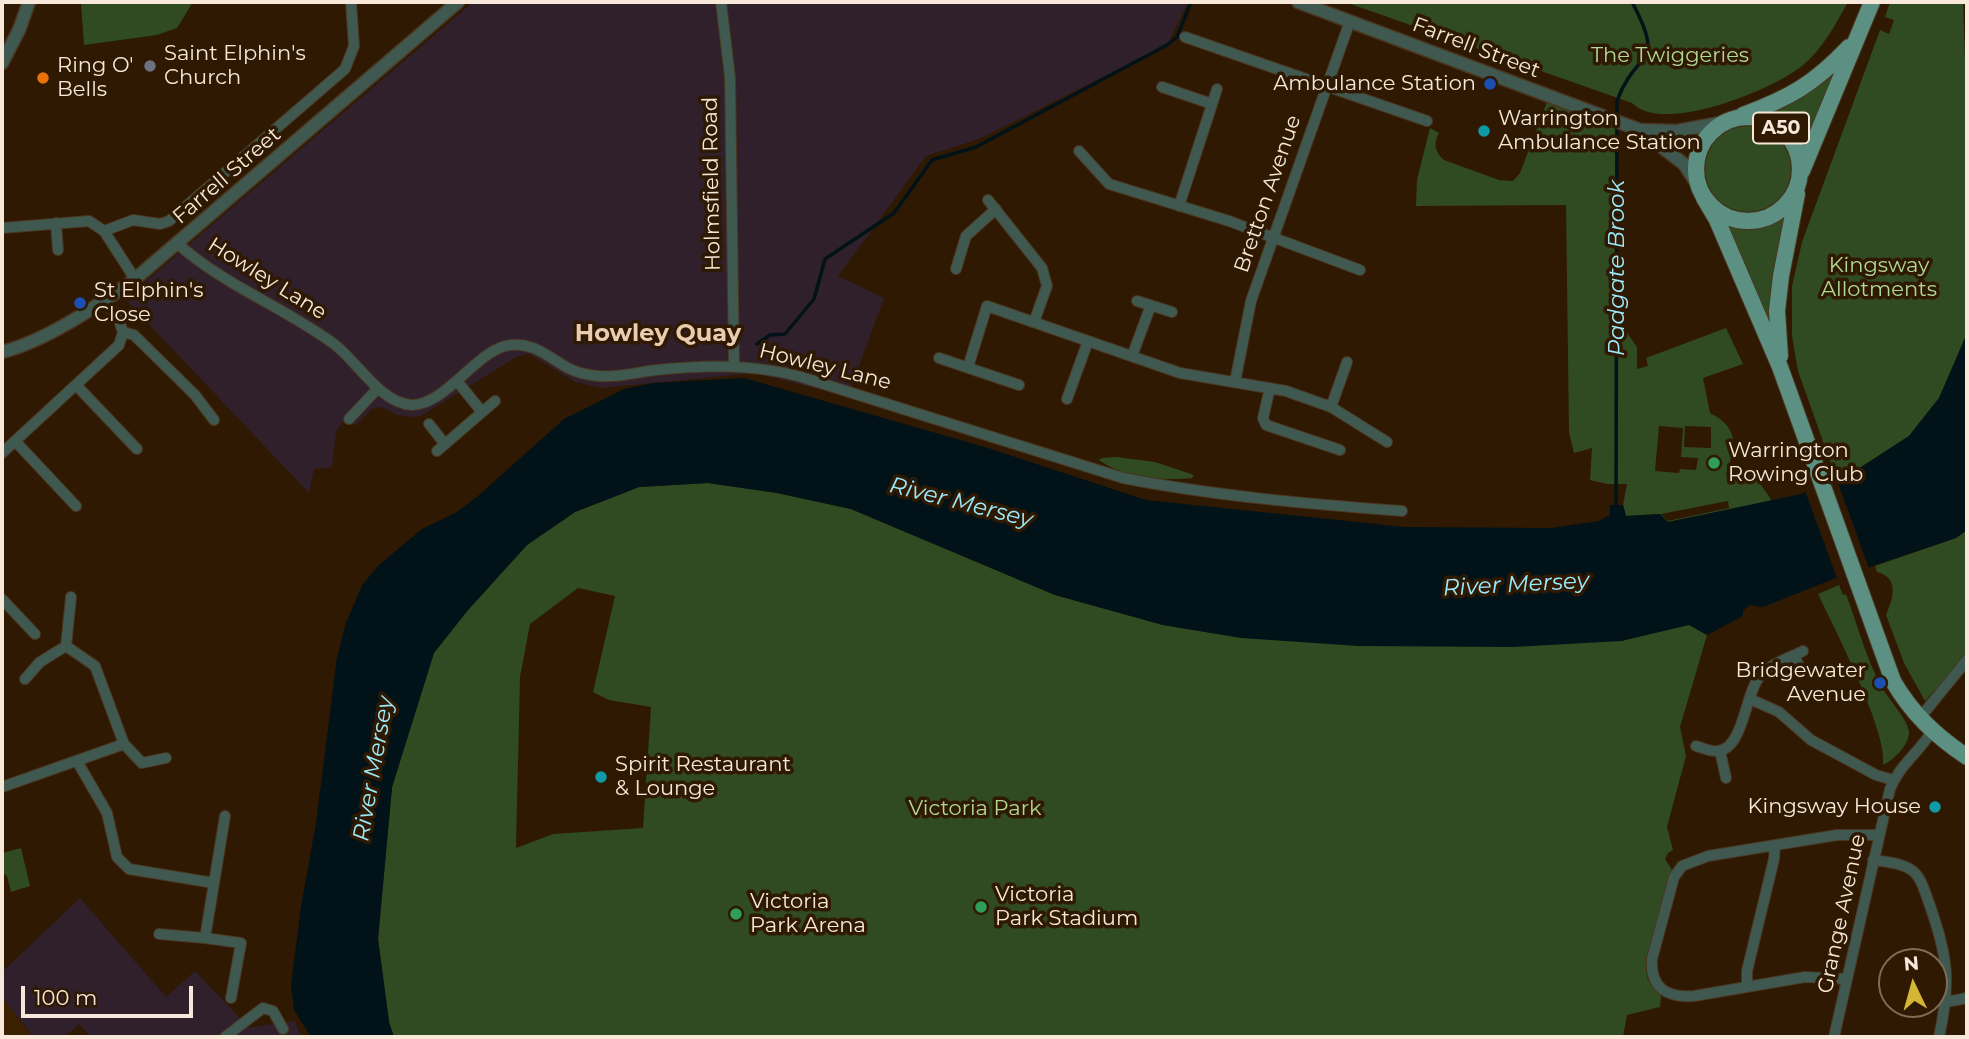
<!DOCTYPE html>
<style>
body{margin:0}
#map{position:relative;width:1969px;height:1039px;overflow:hidden;background:#2f1902;font-family:Montserrat,sans-serif}
canvas{display:block}
.frame{position:absolute;inset:0;border:4px solid #f7e8da;pointer-events:none}
.north{position:absolute;left:1878px;top:948px;width:70px;height:70px;box-sizing:border-box;background:#2f1902;border:2px solid #7f6c58;border-radius:50%;rotate:355deg;font-size:19px;font-weight:700;line-height:28px;text-align:center;color:#f7e8da}
.north::after{content:'';display:block;margin:auto;width:24px;height:32px;background:#d4b635;clip-path:polygon(50% 0,100% 100%,50% 72%,0 100%)}
.scale{position:absolute;left:21px;top:986px;width:172px;height:32px;box-sizing:border-box;border:4px solid #f7e8da;border-top:0;padding-left:9px;font-size:21px;line-height:24px;white-space:nowrap;color:#f7e8da;-webkit-text-stroke:5px #2f1902;paint-order:stroke}
</style>
<div id="map">
<canvas width="1969" height="1039"></canvas>
<div class="frame"></div>
<div class="north">N</div>
<div class="scale">100 m</div>
</div>
<script>
const ctx = document.querySelector('canvas').getContext('2d');
ctx.lineJoin = 'round';
function paint(path, color) {
  ctx.fillStyle = color;
  ctx.fill(path, 'evenodd');
}
function trace(path, color, width, dash) {
  ctx.strokeStyle = color;
  ctx.lineWidth = width;
  ctx.lineCap = dash ? 'butt' : 'round';
  ctx.setLineDash(dash || []);
  ctx.stroke(path);
}
function write(font, color, halo, rows, align = 'center') {
  ctx.font = font + ' Montserrat,sans-serif';
  ctx.lineWidth = 7;
  ctx.setLineDash([]);
  ctx.textBaseline = 'middle';
  ctx.strokeStyle = halo;
  ctx.fillStyle = color;
  for (const [text, x, y, turn = 0] of rows) {
    ctx.save();
    ctx.translate(x, y);
    ctx.rotate((+turn || 0) * Math.PI / 180);
    ctx.textAlign = isNaN(turn) ? turn : align;
    if (halo) ctx.strokeText(text, 0, 0);
    ctx.fillText(text, 0, 0);
    ctx.restore();
  }
}
const built = new Path2D(`
 M2,998L30,1033L26,1037H2Z`);
const industrial = new Path2D(`
 M473,2H1188L1167,45L979,139L926,156L838,276L884,298L848,396L754,373L601,388L575,382L529,354L518,356L421,416L411,417L397,415L382,407L372,409L355,426L346,417L336,432L332,467L314,469L309,493L125,299Z
 M80,898L166,997L195,971L240,1018L246,1028L295,1021L301,1037H91L79,1024L65,1037H26L30,1032L2,998V972Z`);
const green = new Path2D(`
 M61,2H193L177,28L157,35L84,45L81,3L62,4Z
 M1345,2H1848C1835,25 1823,49 1802,66C1772,90 1663,135 1632,103Z
 M1890,2H1963L1967,113V336L1939,398L1909,436L1858,469L1836,478L1798,371L1792,336V286L1802,242L1880,30L1889,34L1894,20L1885,17Z
 M1846,54L1805,145L1795,131L1771,112C1807,96 1820,83 1846,54Z
 M1547,102L1616,129L1618,320L1637,347V369L1648,366L1646,358L1726,328L1743,364L1703,378L1710,413C1741,429 1735,447 1726,475L1755,476L1772,501L1668,522L1660,514L1626,516L1623,505L1627,484H1607L1590,480L1592,448L1574,453L1569,432L1566,205L1416,206L1417,180L1430,128L1439,133C1433,144 1435,152 1444,160L1499,180L1513,181L1520,173ZM1659,426L1683,428L1681,457L1698,458L1696,470L1680,469L1679,473L1655,471ZM1685,426L1711,427V448L1684,447ZM1728,501L1729,508L1668,521L1661,514Z
 M1705 169a43 43 0 1 1 86 0a43 43 0 1 1-86 0Z
 M1787,215L1772,332L1728,225C1751,229 1767,228 1787,215Z
 M1116,457L1155,462L1194,475L1192,478C1163,481 1123,478 1099,460L1102,458Z
 M708,483L777,493L851,509L1055,595L1163,625L1242,638L1621,641L1689,624L1707,635L1680,727L1686,756L1667,827L1673,850L1668,853L1665,859L1672,870L1646,970L1648,980L1661,996L1660,1007L1627,1015L1623,1037H394L389,1022L378,939L392,787L434,652L468,610L527,545L575,512L639,487ZM578,588L615,596L593,692L609,700L651,707L643,828L553,834L516,848L520,677L530,624Z
 M1967,530V655L1925,701L1904,663L1886,615C1893,599 1900,578 1877,572L1875,566L1956,538Z
 M1839,585L1843,595L1846,594C1857,624 1866,658 1881,686C1888,699 1908,719 1909,732C1909,745 1894,760 1883,765C1888,732 1835,630 1818,594Z
 M21,848L30,886L11,892L7,876L2,873V853Z`);
const water = new Path2D(`
 M1967,333V530L1956,538L1831,580L1763,607L1749,605L1743,611V616L1707,635L1689,625L1621,641L1513,647L1358,646L1242,638L1163,625L1055,595L851,509L777,493L708,483L639,487L575,512L527,545L468,610L434,653L392,787L378,939L389,1022L394,1037H311L294,1010L291,985L301,906L316,823L337,657L346,623L362,585L380,564L422,529L457,512L478,496L564,419L624,389L653,383L744,378L988,448L1146,500L1405,527L1551,528L1599,521L1610,515V505H1623L1626,516L1660,514L1668,522L1801,494L1858,469L1909,436L1939,398Z`);
const pier = new Path2D(`
 M1835,475L1870,571L1838,581L1804,488Z`);
const stream = new Path2D(`
 M757,344L770,335L785,334L814,299L825,259L894,213L932,160L976,147L1167,45L1177,37L1191,2
 M1616,506L1617,101C1636,48 1667,68 1632,2`);
const minor = new Path2D(`
 M721,2L730,77L734,365
 M1185,37L1427,121
 M1162,87L1212,104
 M1079,151L1109,184L1229,221L1360,270
 M988,200L1042,268L1047,286L1034,322
 M1179,206L1217,89
 M56,223L58,250
 M2,228L89,221L104,231L135,279
 M104,231L133,220L160,224L169,221L345,69L354,46L351,2
 M178,244C225,286 284,307 334,344C357,361 381,404 412,405C444,405 475,354 505,346C531,340 547,356 568,368C577,373 588,375 598,376C618,378 637,372 656,370C704,365 751,364 798,376L1123,478C1215,496 1309,504 1402,511
 M956,269L966,236L996,209
 M105,301L118,318L123,332L134,335L195,395L214,420
 M1137,301L1172,312
 M1132,356L1151,305
 M939,358L1019,385
 M968,367L987,306L1180,373L1286,391L1331,407L1387,442
 M457,381L482,412
 M1235,382L1251,301L1350,21
 M76,385L137,449
 M1270,388L1263,418L1266,425L1340,450
 M1067,399L1088,341
 M1331,407L1347,362
 M349,419L378,388
 M429,424L445,444
 M15,441L76,506
 M437,451L495,401
 M2,453L119,345L123,332
 M71,597L66,646L95,666L124,744L142,763L166,758
 M2,599L35,634
 M1794,655L1801,670
 M25,679L40,662L66,646
 M1750,699L1779,712L1811,740L1876,775L1893,780
 M1919,719L1967,660
 M1696,746C1703,748 1711,752 1718,751C1744,748 1745,693 1760,676C1770,664 1789,658 1803,651
 M1720,751L1726,778
 M77,761L107,813L117,857L129,869L214,883
 M2,787L124,744
 M1873,860C1887,862 1905,863 1915,873C1923,881 1925,893 1929,903C1948,956 1951,982 1939,1037
 M159,934L205,938L225,816
 M205,938L241,943L231,998
 M1847,979L1805,977L1694,996C1667,998 1650,988 1652,959L1674,877L1682,866L1708,856L1837,835H1879
 M1747,987V971L1774,859L1775,845
 M1946,1002L1967,998
 M225,1037L263,1008L273,1011L283,1029
 M1834,1037L1890,789C1900,764 1918,754 1932,731`);
const tertiary = new Path2D(`
 M1298,2L1640,130L1684,164L1699,187
 M2,63L19,30L29,2
 M1641,130L1677,131L1725,122
 M2,352C46,341 98,306 135,279L458,2`);
const primary = new Path2D(`
 M1743,115C1790,98 1815,83 1849,47
 M1696 169a52 52 0 1 1 104 0a52 52 0 1 1-104 0Z
 M1802,171L1872,2
 M1704,198L1717,220L1780,367L1893,681C1912,714 1936,736 1967,757
 M1780,356L1777,311L1781,276L1797,194`);
const markers = [
 [150,66,7,"#6b7280"],
 [43,78,7,"#e8710a"],
 [1490,84,7,"#1a4fb4"],
 [1484,131,7,"#0f9aa8"],
 [80,303,7,"#1a4fb4"],
 [1714,463,7,"#2e9e5b"],
 [1880,683,7,"#1a4fb4"],
 [601,777,7,"#0f9aa8"],
 [1935,807,7,"#0f9aa8"],
 [981,907,7,"#2e9e5b"],
 [736,914,7,"#2e9e5b"]
];
const shields = [
 [1781,128,56]
];
const shieldNames = [
 ["A50",1781,128]
];
const streetNames = [
 ["Farrell Street",1476,48,21],
 ["Farrell Street",227,176,-41],
 ["Holmsfield Road",712,184,-91],
 ["Bretton Avenue",1268,194,-71],
 ["Howley Lane",267,279,32],
 ["Howley Lane",825,367,14],
 ["Grange Avenue",1842,914,-78]
];
const poiNames = [
 ["Saint Elphin's",164,54],
 ["Church",164,78],
 ["Ring O'",57,66],
 ["Bells",57,90],
 ["Ambulance Station",1476,84,"right"],
 ["Warrington",1498,119],
 ["Ambulance Station",1498,143],
 ["St Elphin's",94,291],
 ["Close",94,315],
 ["Warrington",1728,451],
 ["Rowing Club",1728,475],
 ["Bridgewater",1866,671,"right"],
 ["Avenue",1866,695,"right"],
 ["Spirit Restaurant",615,765],
 ["& Lounge",615,789],
 ["Kingsway House",1921,807,"right"],
 ["Victoria",995,895],
 ["Park Stadium",995,919],
 ["Victoria",750,902],
 ["Park Arena",750,926]
];
const parkNames = [
 ["The Twiggeries",1670,56],
 ["Kingsway",1879,266],
 ["Allotments",1879,290],
 ["Victoria Park",975,809]
];
const waterNames = [
 ["Padgate Brook",1617,268,-90],
 ["River Mersey",961,503,14],
 ["River Mersey",1516,585,-3],
 ["River Mersey",374,769,-80]
];
const quarterNames = [
 ["Howley Quay",658,334]
];
paint(built, '#3b2001');
paint(industrial, '#30202b');
paint(green, '#304a21');
paint(water, '#011318');
paint(pier, '#2f1902');
trace(stream, '#011318', 3.5);
trace(minor, '#4b3620', 12);
trace(tertiary, '#4b3620', 15);
trace(primary, '#4b3620', 18);
trace(minor, '#3f5850', 10);
trace(tertiary, '#3f5850', 12);
trace(primary, '#5b9082', 16);
for (const [x, y, r, color] of markers) {
  const dot = new Path2D();
  dot.arc(x, y, r, 0, 2 * Math.PI);
  ctx.fillStyle = color;
  ctx.fill(dot);
  trace(dot, '#2f1902', 2.5);
}
for (const [x, y, w] of shields) {
  const box = new Path2D();
  box.roundRect(x - w / 2, y - 15.5, w, 31, 5);
  ctx.fillStyle = '#2f1902';
  ctx.fill(box);
  trace(box, '#f7e8da', 2);
}
write('bold 19px', '#f7e8da', null, shieldNames);
write('21px', '#f7e8da', '#2f1902', streetNames);
write('21px', '#f7e8da', '#2f1902', poiNames, 'left');
write('21px', '#aeda96', '#2f1902', parkNames);
write('italic 23px', '#9beafd', '#2f1902', waterNames);
write('bold 24px', '#eacdb1', '#2f1902', quarterNames);
</script>
